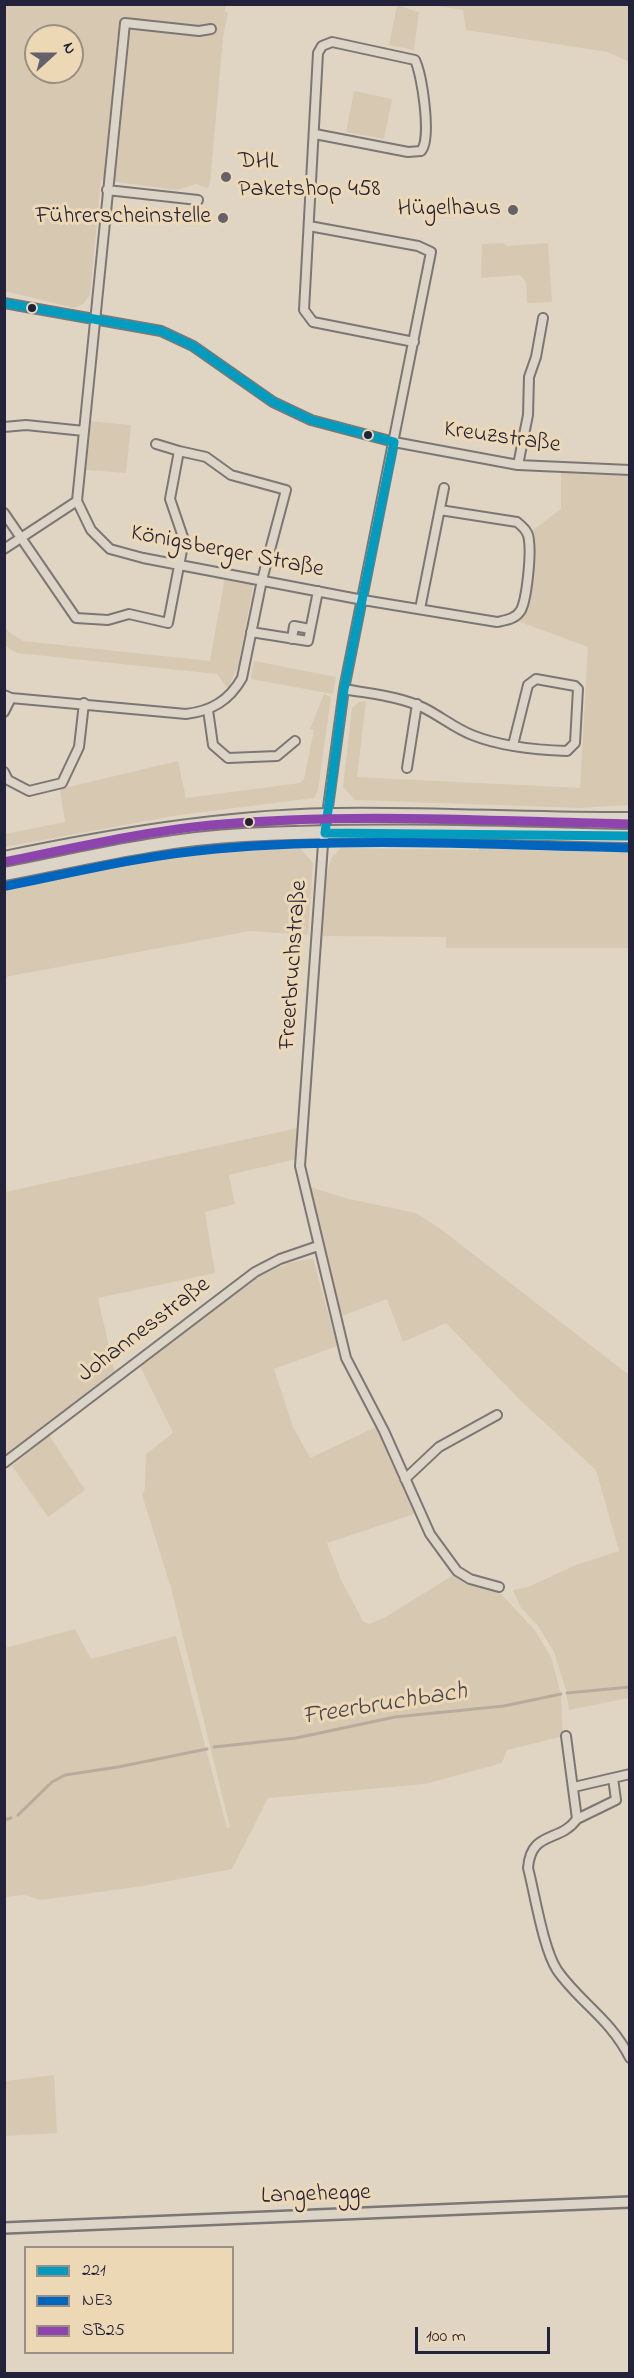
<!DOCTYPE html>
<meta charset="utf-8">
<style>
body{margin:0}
#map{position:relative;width:634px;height:2378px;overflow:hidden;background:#e0d5c3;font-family:"Indie Flower",sans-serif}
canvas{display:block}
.frame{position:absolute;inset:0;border:6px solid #22223b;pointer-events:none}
.legend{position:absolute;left:24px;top:2246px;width:210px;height:108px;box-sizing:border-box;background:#edd8b6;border:2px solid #9c8f85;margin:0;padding:8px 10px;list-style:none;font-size:18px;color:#22223b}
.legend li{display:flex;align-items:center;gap:12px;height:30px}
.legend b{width:30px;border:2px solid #9c8f85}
.north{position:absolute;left:24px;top:24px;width:60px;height:60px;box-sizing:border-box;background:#edd8b6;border:2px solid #9c8f85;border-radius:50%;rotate:69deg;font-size:16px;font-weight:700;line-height:24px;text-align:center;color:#22223b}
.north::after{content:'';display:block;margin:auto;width:21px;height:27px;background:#64616b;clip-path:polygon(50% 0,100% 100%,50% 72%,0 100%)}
.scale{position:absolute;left:415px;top:2327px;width:135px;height:27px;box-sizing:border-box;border:3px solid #22223b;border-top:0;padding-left:8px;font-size:18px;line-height:21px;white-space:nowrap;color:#22223b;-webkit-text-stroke:4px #edd8b6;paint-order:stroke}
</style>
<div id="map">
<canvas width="634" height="2378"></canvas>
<div class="frame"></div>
<ul class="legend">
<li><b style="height:8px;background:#039cbf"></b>221</li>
<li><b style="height:8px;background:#0065bd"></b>NE3</li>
<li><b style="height:8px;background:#8e44ad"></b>SB25</li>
</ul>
<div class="north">N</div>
<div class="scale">100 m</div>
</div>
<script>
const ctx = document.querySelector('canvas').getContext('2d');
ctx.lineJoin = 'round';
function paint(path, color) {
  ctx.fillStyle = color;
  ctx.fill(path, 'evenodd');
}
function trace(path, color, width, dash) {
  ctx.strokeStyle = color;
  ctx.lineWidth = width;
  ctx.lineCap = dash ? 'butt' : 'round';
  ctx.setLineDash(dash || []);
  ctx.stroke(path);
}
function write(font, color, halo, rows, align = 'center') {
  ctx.font = font + ' "Indie Flower",sans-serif';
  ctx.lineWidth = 6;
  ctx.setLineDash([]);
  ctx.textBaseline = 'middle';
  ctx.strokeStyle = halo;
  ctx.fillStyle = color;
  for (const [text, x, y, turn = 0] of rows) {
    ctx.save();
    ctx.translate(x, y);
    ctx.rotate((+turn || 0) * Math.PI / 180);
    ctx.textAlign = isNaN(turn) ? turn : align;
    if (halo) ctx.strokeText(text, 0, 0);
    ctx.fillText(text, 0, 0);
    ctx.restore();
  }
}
const built = new Path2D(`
 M5,5H226L225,11L228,13L223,37L210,184L207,188L196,184L177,190L101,180L90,295L83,304L74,308L5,291ZM36,36H72V72H36Z
 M397,5L419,12L414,50L389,45Z
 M431,5H629V62L608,52L466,30L463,10Z
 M354,91L392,99L384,139L346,132Z
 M503,243L507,246L548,243L552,302L527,303L526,282L520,275L481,278L482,244Z
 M90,421L131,425L126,473L85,470Z
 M561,468L629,470V805L580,808L355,800L343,787L352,708L359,702L366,701L357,777L580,788L588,647L512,619L521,610L529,540L534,529L561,509Z
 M225,577L254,582L238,666L228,689L217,674L17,653L5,646L4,625L9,632L23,641L210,661Z
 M254,661L336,677L333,694L251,679Z
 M324,694L331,697L318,790L314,798L179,815L5,847V834L65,822L60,789L178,761L186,798L300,783L304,779L314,730L310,729Z
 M195,831V833L5,869V864Z
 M480,845L629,846V948H446V937L323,936L326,879L331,859L341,848L479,850Z
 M298,846L313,863L308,935L250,931L5,977V886L193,853Z
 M298,1128L296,1159L229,1175L235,1204L205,1212L215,1273L98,1298L115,1373L5,1458V1192Z
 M307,1186L349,1199L416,1213L442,1230L629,1375V1698L569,1710L566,1690L554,1652L539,1627L521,1608L513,1590L528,1587L576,1565L619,1551L596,1470L521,1401L446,1323L403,1342L387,1299L339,1317Z
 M313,1258L337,1346L274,1369L293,1427L310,1458L376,1427L414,1514L327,1543L341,1580L363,1621L369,1624L384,1618L455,1574L466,1582L501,1594L534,1629L551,1657L561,1694L563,1736L507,1750L502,1763L425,1784L268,1798L232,1869L143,1886L41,1900L24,1895L5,1897V1648L75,1629L91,1659L176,1636L227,1828L230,1827L171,1588L142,1495L145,1488L146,1454L173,1433L140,1366L216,1306L258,1277L289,1263Z
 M49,1435L85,1490L48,1517L12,1466Z
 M54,2075L57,2133L5,2136V2081Z`);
const stream = new Path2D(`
 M567,1693L630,1687
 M214,1747L296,1738L395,1717L504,1706L561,1694
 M18,1815L52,1782L65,1775L118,1767L207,1749
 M4,1820L11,1818`);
const minor = new Path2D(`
 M211,29L199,31L125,23L77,501L91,530L110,549L143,558L363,600L497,622C506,620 516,619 521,610C527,598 531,555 529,541C529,532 523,527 517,522L440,510
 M315,134L408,152L421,151C432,139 422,75 415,60L332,42L322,46L318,53L304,310L313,322L414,342
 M107,190L198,200
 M309,226L418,246L431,252L344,689L323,844L300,1166L346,1358L384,1431L430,1534L457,1571L470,1579L499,1587
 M4,303L161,331L193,346L273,402L311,420L394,442L518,465L630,470
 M4,427L26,425L84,431
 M156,444L179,451
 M518,465L528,415L529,377L536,357L543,318
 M4,513L76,618L108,620L129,614L168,623L184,540L170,499L179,451L206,457L231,475L286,490L262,580L242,678C229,701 211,711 186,714L11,698L4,695
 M4,549L77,501
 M420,609L444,488
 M251,632L308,641L318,591
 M292,639L294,626L310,629
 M344,689C371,694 399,696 424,708C440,716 456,729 472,735C502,747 535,750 567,751L575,743L578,689L575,686L536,679L528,685L513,745
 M208,710L213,745L228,758L277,756L295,741
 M4,712L11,698
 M407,768L417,704
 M4,772L8,780L29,791L62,783L79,747L84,703
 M4,1463L255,1272L280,1259L318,1246
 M405,1479L439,1447L497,1415
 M566,1736L577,1819C560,1843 531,1830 528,1868C535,1895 543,1948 557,1970C580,2003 610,2018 630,2058
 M574,1787L630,1774
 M577,1819L616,1800L613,1778`);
const tertiary = new Path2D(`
 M4,2228L630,2202`);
const primary = new Path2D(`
 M4,858C111,836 220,817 329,815C429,813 529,820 630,819
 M4,874C83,859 163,839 243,835C371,828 501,833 630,836`);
const bus1 = new Path2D(`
 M4,303L161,331L193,346L273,402L311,420L394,442
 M394,442L344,689L325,833L630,836`);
const bus2 = new Path2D(`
 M6,886C76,872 146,855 216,849C354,837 492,845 630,848`);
const bus3 = new Path2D(`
 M4,862C73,848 141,832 211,825C349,812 491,821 630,824`);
const markers = [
 [226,177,6,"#64616b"],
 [513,210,6,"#64616b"],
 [223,218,6,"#64616b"],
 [32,308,5,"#22223b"],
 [368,435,5,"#22223b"],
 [249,822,5,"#22223b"]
];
const poiNames = [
 ["DHL",238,163,"left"],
 ["Paketshop 458",238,191,"left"],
 ["Hügelhaus",501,210],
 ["Führerscheinstelle",211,218]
];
const streetNames = [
 ["Kreuzstraße",502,439,8],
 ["Königsberger Straße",227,553,11],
 ["Freerbruchstraße",295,965,-86],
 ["Johannesstraße",145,1331,-37],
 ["Langehegge",316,2196,-2]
];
const waterNames = [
 ["Freerbruchbach",385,1706,-9]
];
paint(built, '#d7c8b2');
trace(stream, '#b8ab9c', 3);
trace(minor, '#7c7774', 12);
trace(tertiary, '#7c7774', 14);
trace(primary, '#7c7774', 16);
trace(minor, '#dcd4c7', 8);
trace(tertiary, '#dcd4c7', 9);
trace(primary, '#dcd4c7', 12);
trace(bus1, '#039cbf', 9);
trace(bus2, '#0065bd', 9);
trace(bus3, '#8e44ad', 9);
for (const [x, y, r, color] of markers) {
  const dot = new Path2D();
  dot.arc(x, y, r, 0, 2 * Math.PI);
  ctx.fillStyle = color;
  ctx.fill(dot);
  trace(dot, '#edd8b6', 2);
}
write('24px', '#22223b', '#edd8b6', poiNames, 'right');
write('24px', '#22223b', '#edd8b6', streetNames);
write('italic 26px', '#4a4653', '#edd8b6', waterNames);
</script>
